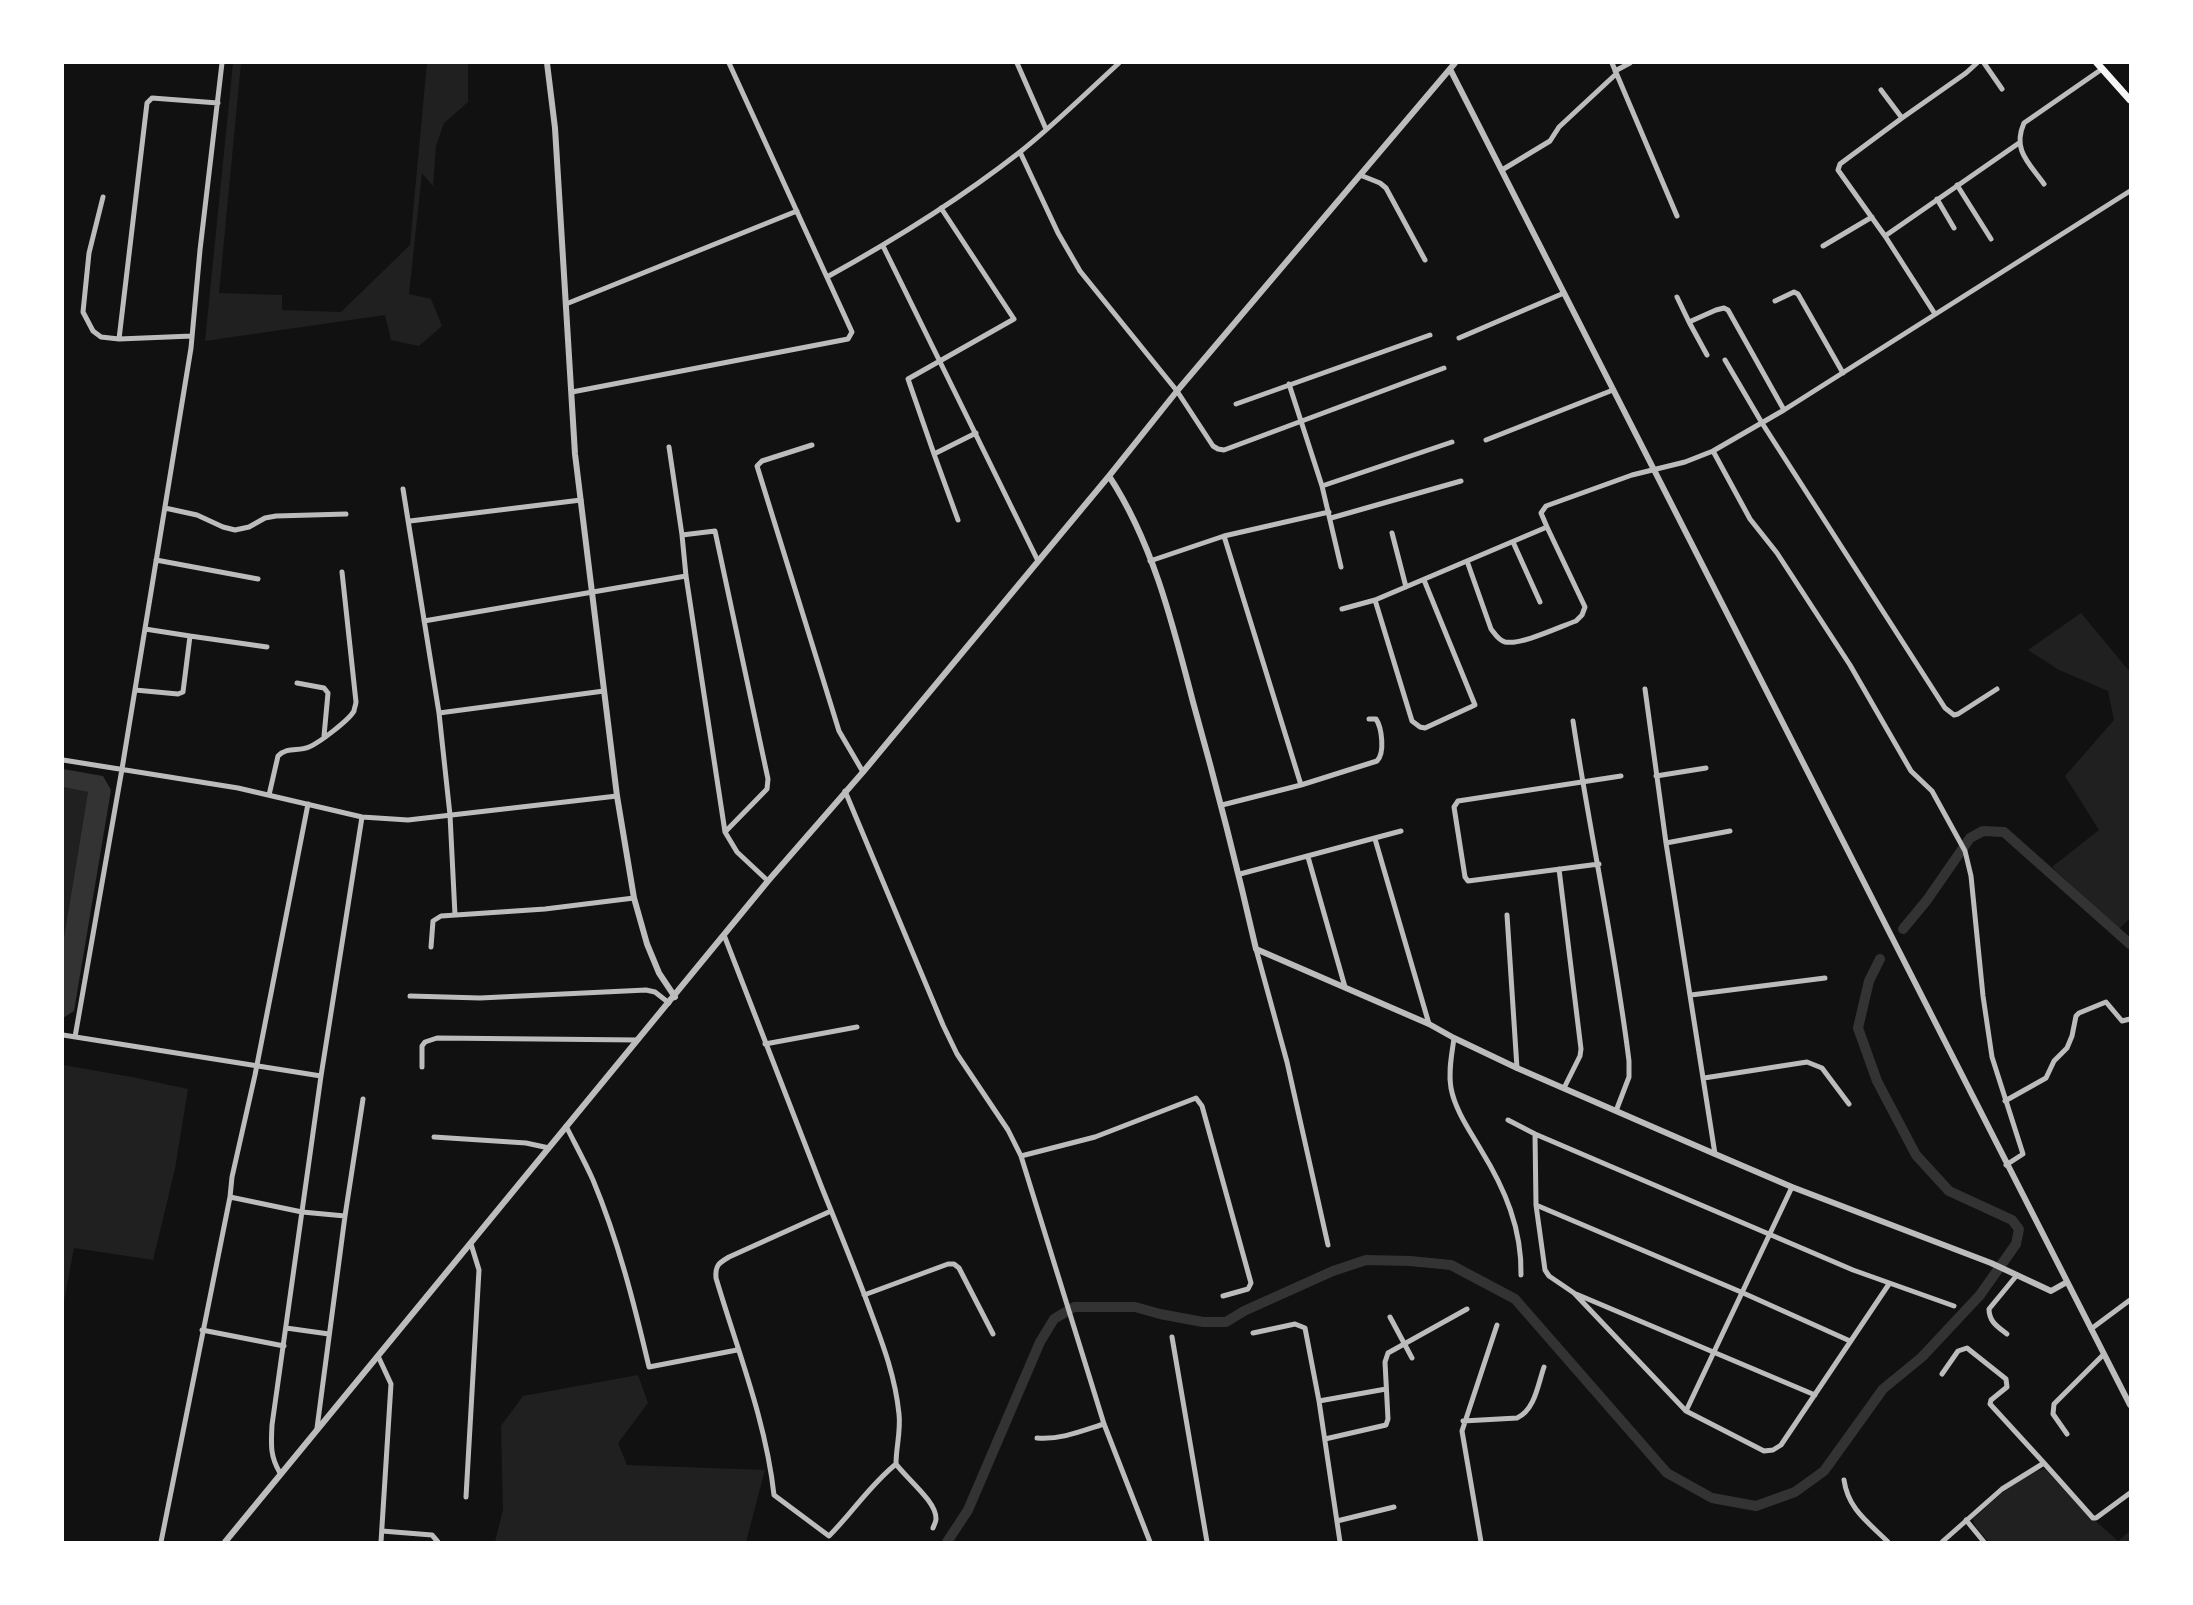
<!DOCTYPE html>
<style>
body{margin:0}
#map{position:relative;width:2193px;height:1605px;overflow:hidden;background:#111;font-family:Rubik,sans-serif}
canvas{display:block}
.frame{position:absolute;inset:0;border:64px solid #fff;pointer-events:none}
</style>
<div id="map">
<canvas width="2193" height="1605"></canvas>
<div class="frame"></div>
</div>
<script>
const ctx = document.querySelector('canvas').getContext('2d');
ctx.lineJoin = 'round';
function paint(path, color) {
  ctx.fillStyle = color;
  ctx.fill(path, 'evenodd');
}
function trace(path, color, width, dash) {
  ctx.strokeStyle = color;
  ctx.lineWidth = width;
  ctx.lineCap = dash ? 'butt' : 'round';
  ctx.setLineDash(dash || []);
  ctx.stroke(path);
}
const green = new Path2D(`
 M233,63H241L219,293L282,295V310L341,312L410,245L427,63H468V102L444,123L436,146L433,186L422,173L409,294L431,299L442,326L419,346L391,340L385,315L205,341Z
 M2081,613L2130,672V918L2119,929L2052,867L2099,830L2065,776L2114,720L2108,691L2059,670L2028,650Z
 M63,787L88,792L63,943Z
 M63,1065L132,1077L188,1089L175,1169L153,1260L74,1248L63,1307Z
 M638,1375L648,1403L618,1443L627,1465L765,1470L746,1542H495L503,1510L501,1426L523,1396Z
 M2045,1469L2080,1507L2118,1541L2130,1531V1542H1989L1976,1527L1973,1519C1992,1502 2020,1473 2045,1469Z`);
const water = new Path2D(`
 M63,769L103,776L111,790L74,1011L63,1018V943L88,792L63,787Z`);
const canal = new Path2D(`
 M1903,929L1927,900L1970,838L1983,831L2004,832L2130,944
 M947,1542L968,1510L1040,1342L1054,1319L1074,1307H1135L1160,1314L1203,1322H1226L1244,1311L1333,1271L1366,1260L1410,1261L1451,1265L1515,1299L1667,1473L1712,1498L1756,1506L1795,1492L1824,1471L1883,1389L1922,1357L1980,1295L2016,1244L2019,1229L2012,1220L1949,1191L1916,1155L1877,1081L1858,1028L1869,981L1880,959`);
const minor = new Path2D(`
 M1017,63L1046,129
 M1612,63L1677,216
 M1984,63L2002,89
 M1615,71L1630,63
 M1881,90L1902,118L1840,164L1838,170L1885,236
 M1902,118L1966,73L1977,63
 M1020,152L1058,233L1080,271L1177,391L1213,446L1218,449L1224,450L1444,368
 M1502,170L1550,141L1559,127L1616,74
 M1360,175L1380,183L1386,188L1425,260
 M2044,184C2029,163 2012,150 2024,123L2102,69
 M1957,185L1991,239
 M103,197L89,253L83,312L93,331L101,337L119,339L147,103L152,98L218,103
 M1937,199L1954,228
 M883,246L1038,561
 M1823,246L1872,217
 M827,277C894,240 960,199 1020,152C1054,125 1086,93 1119,63
 M1677,297L1689,322
 M1775,301L1794,292L1798,294L1843,373
 M566,304L797,211
 M1935,314L1885,236L2019,143
 M1459,338L1564,293
 M119,339L192,336
 M1707,355L1689,322L1716,310L1724,308L1728,310L1784,410
 M1725,360L1762,423L1945,708L1954,715L1958,714L1997,689
 M1289,384L1322,486L1341,567
 M572,392L848,339L852,332L729,63
 M1236,404L1430,335
 M1486,440L1613,390
 M812,445L762,461L757,466L839,731L863,772
 M669,447L682,535L686,576L725,832L737,852L768,881
 M1713,451L1750,519L1777,553L1850,665L1911,771L1932,791L1965,851L1971,876L1983,996L1992,1057L2023,1154L2006,1165
 M934,454L908,379L1014,319L941,208
 M1322,486L1452,442
 M403,489L439,713L450,815L455,915
 M165,508L197,515L223,527L235,530L249,527L265,518L276,516L346,514
 M1331,518L1461,481
 M958,520L934,454L976,433
 M410,521L581,500
 M1392,533L1406,587
 M682,535L715,531L768,779L767,789L725,832
 M1224,536L1329,512
 M1513,542L1540,602
 M156,560L258,579
 M1150,561L1224,536L1301,785
 M1467,561L1491,629C1495,634 1498,640 1505,642C1522,645 1559,627 1576,621L1582,615L1585,607L1547,527
 M1375,600L1412,721L1420,727L1425,728L1475,705L1424,580
 M1342,609L1375,600L1547,527L1541,513L1546,506L1632,475L1685,462L1713,451L1784,410L2130,191
 M424,621L686,576
 M190,636L267,647
 M297,683L324,688L328,693L324,736
 M1645,689L1666,843L1715,1154
 M135,690L178,694L183,692L190,636L145,629
 M439,713L604,691
 M1573,721C1590,834 1615,947 1629,1061V1077L1616,1111
 M63,760L238,788L362,817L408,820L617,796
 M1656,776L1706,768
 M845,791L943,1025L957,1054L1008,1130L1021,1156L1104,1424L1150,1542
 M269,795L278,756C288,746 298,752 309,747C319,743 349,720 354,711C354,709 356,704 356,702L342,572
 M1222,805L1301,785L1377,761C1385,753 1382,728 1376,719H1369
 M1375,839L1429,1024
 M1666,843L1730,831
 M1308,857L1345,987
 M1599,864L1468,881L1465,877L1454,807L1458,801L1621,776
 M1559,869L1581,1049L1580,1056L1564,1088
 M1240,874L1401,831
 M1507,915L1517,1068
 M724,935L822,1188C837,1225 852,1262 866,1299C880,1337 895,1373 899,1414C901,1431 896,1447 896,1464C870,1485 852,1513 829,1536L774,1495C766,1421 737,1349 716,1278C715,1265 719,1263 729,1257L831,1211
 M431,947L433,921L441,916L545,909L634,898
 M1256,949L1287,1062L1328,1245
 M1691,995L1825,978
 M410,996L480,998L646,990L655,992L669,1003
 M63,1035L321,1076
 M75,1037L122,769L191,348L200,250L222,63
 M1454,1038C1452,1054 1448,1071 1451,1088C1455,1110 1470,1131 1481,1150C1505,1189 1522,1229 1521,1275
 M765,1044L857,1027
 M422,1067V1046L425,1042L437,1038L638,1040
 M1704,1078L1807,1062L1822,1068L1849,1104
 M2005,1101L2046,1078L2054,1061L2067,1048L2072,1036L2076,1016L2079,1013L2106,1002L2122,1021L2130,1019
 M1508,1120L1535,1134L1853,1270L1954,1306
 M566,1126C575,1144 585,1162 593,1180C618,1240 634,1303 649,1367L737,1350
 M1535,1134L1536,1205L1545,1270L1549,1276L1574,1293L1686,1411L1764,1451L1773,1450L1781,1445L1889,1284
 M434,1137L526,1143L549,1148
 M1021,1156L1095,1137L1196,1098L1202,1106L1251,1283L1248,1289L1223,1296
 M230,1197L302,1212L345,1216
 M1536,1205L1741,1292L1850,1341
 M1576,1294L1815,1395
 M864,1295L948,1264H954L959,1268L993,1334
 M1390,1317L1412,1358
 M286,1328L329,1334
 M2091,1329L2130,1300
 M202,1330L284,1346
 M1253,1333L1295,1324L1305,1328L1319,1401L1340,1542
 M2007,1334C1998,1327 1989,1322 1989,1309L2017,1275
 M1172,1337L1207,1542
 M378,1356L391,1384L381,1542
 M1942,1374L1958,1351L1967,1348L2006,1379L2007,1387L1991,1400L1990,1404L2044,1463
 M1319,1401L1386,1389
 M1686,1411L1792,1187
 M1463,1421L1517,1418C1535,1410 1538,1384 1544,1367
 M317,1428L345,1216L363,1099
 M2067,1434L2053,1414L2054,1404L2104,1354
 M1037,1438C1060,1440 1082,1431 1104,1424
 M1325,1439L1386,1425L1388,1419L1385,1362L1388,1353L1467,1309
 M896,1464C906,1478 937,1502 936,1519C936,1522 934,1525 933,1528
 M280,1473C270,1456 271,1445 272,1425L321,1076L362,817
 M1844,1480C1848,1509 1868,1522 1888,1542
 M466,1497L479,1270L471,1244
 M1966,1520L1984,1542
 M1337,1521L1394,1507
 M382,1531L432,1535L438,1542
 M161,1542L230,1197L232,1177L255,1075L308,804
 M1481,1542L1462,1431L1497,1325
 M1942,1542L2002,1489L2044,1463L2093,1518H2096L2130,1493`);
const tertiary = new Path2D(`
 M547,63L555,128L575,454L617,796L634,898L647,944L659,973L675,997
 M1450,69L2130,1405
 M1109,476C1153,543 1173,625 1193,702C1216,784 1237,866 1256,949L1429,1024L1454,1038L1517,1068L1715,1154L1792,1187L1991,1263L2051,1291L2067,1282
 M225,1542L768,881L863,772L1109,476L1177,391L1455,63`);
const secondary = new Path2D(`
 M2097,63L2130,100`);
paint(green, '#202020');
paint(water, '#333');
trace(canal, '#333', 10);
trace(minor, '#bcbcbc', 5);
trace(tertiary, '#bcbcbc', 6);
trace(secondary, '#f5f5f5', 7);
</script>
